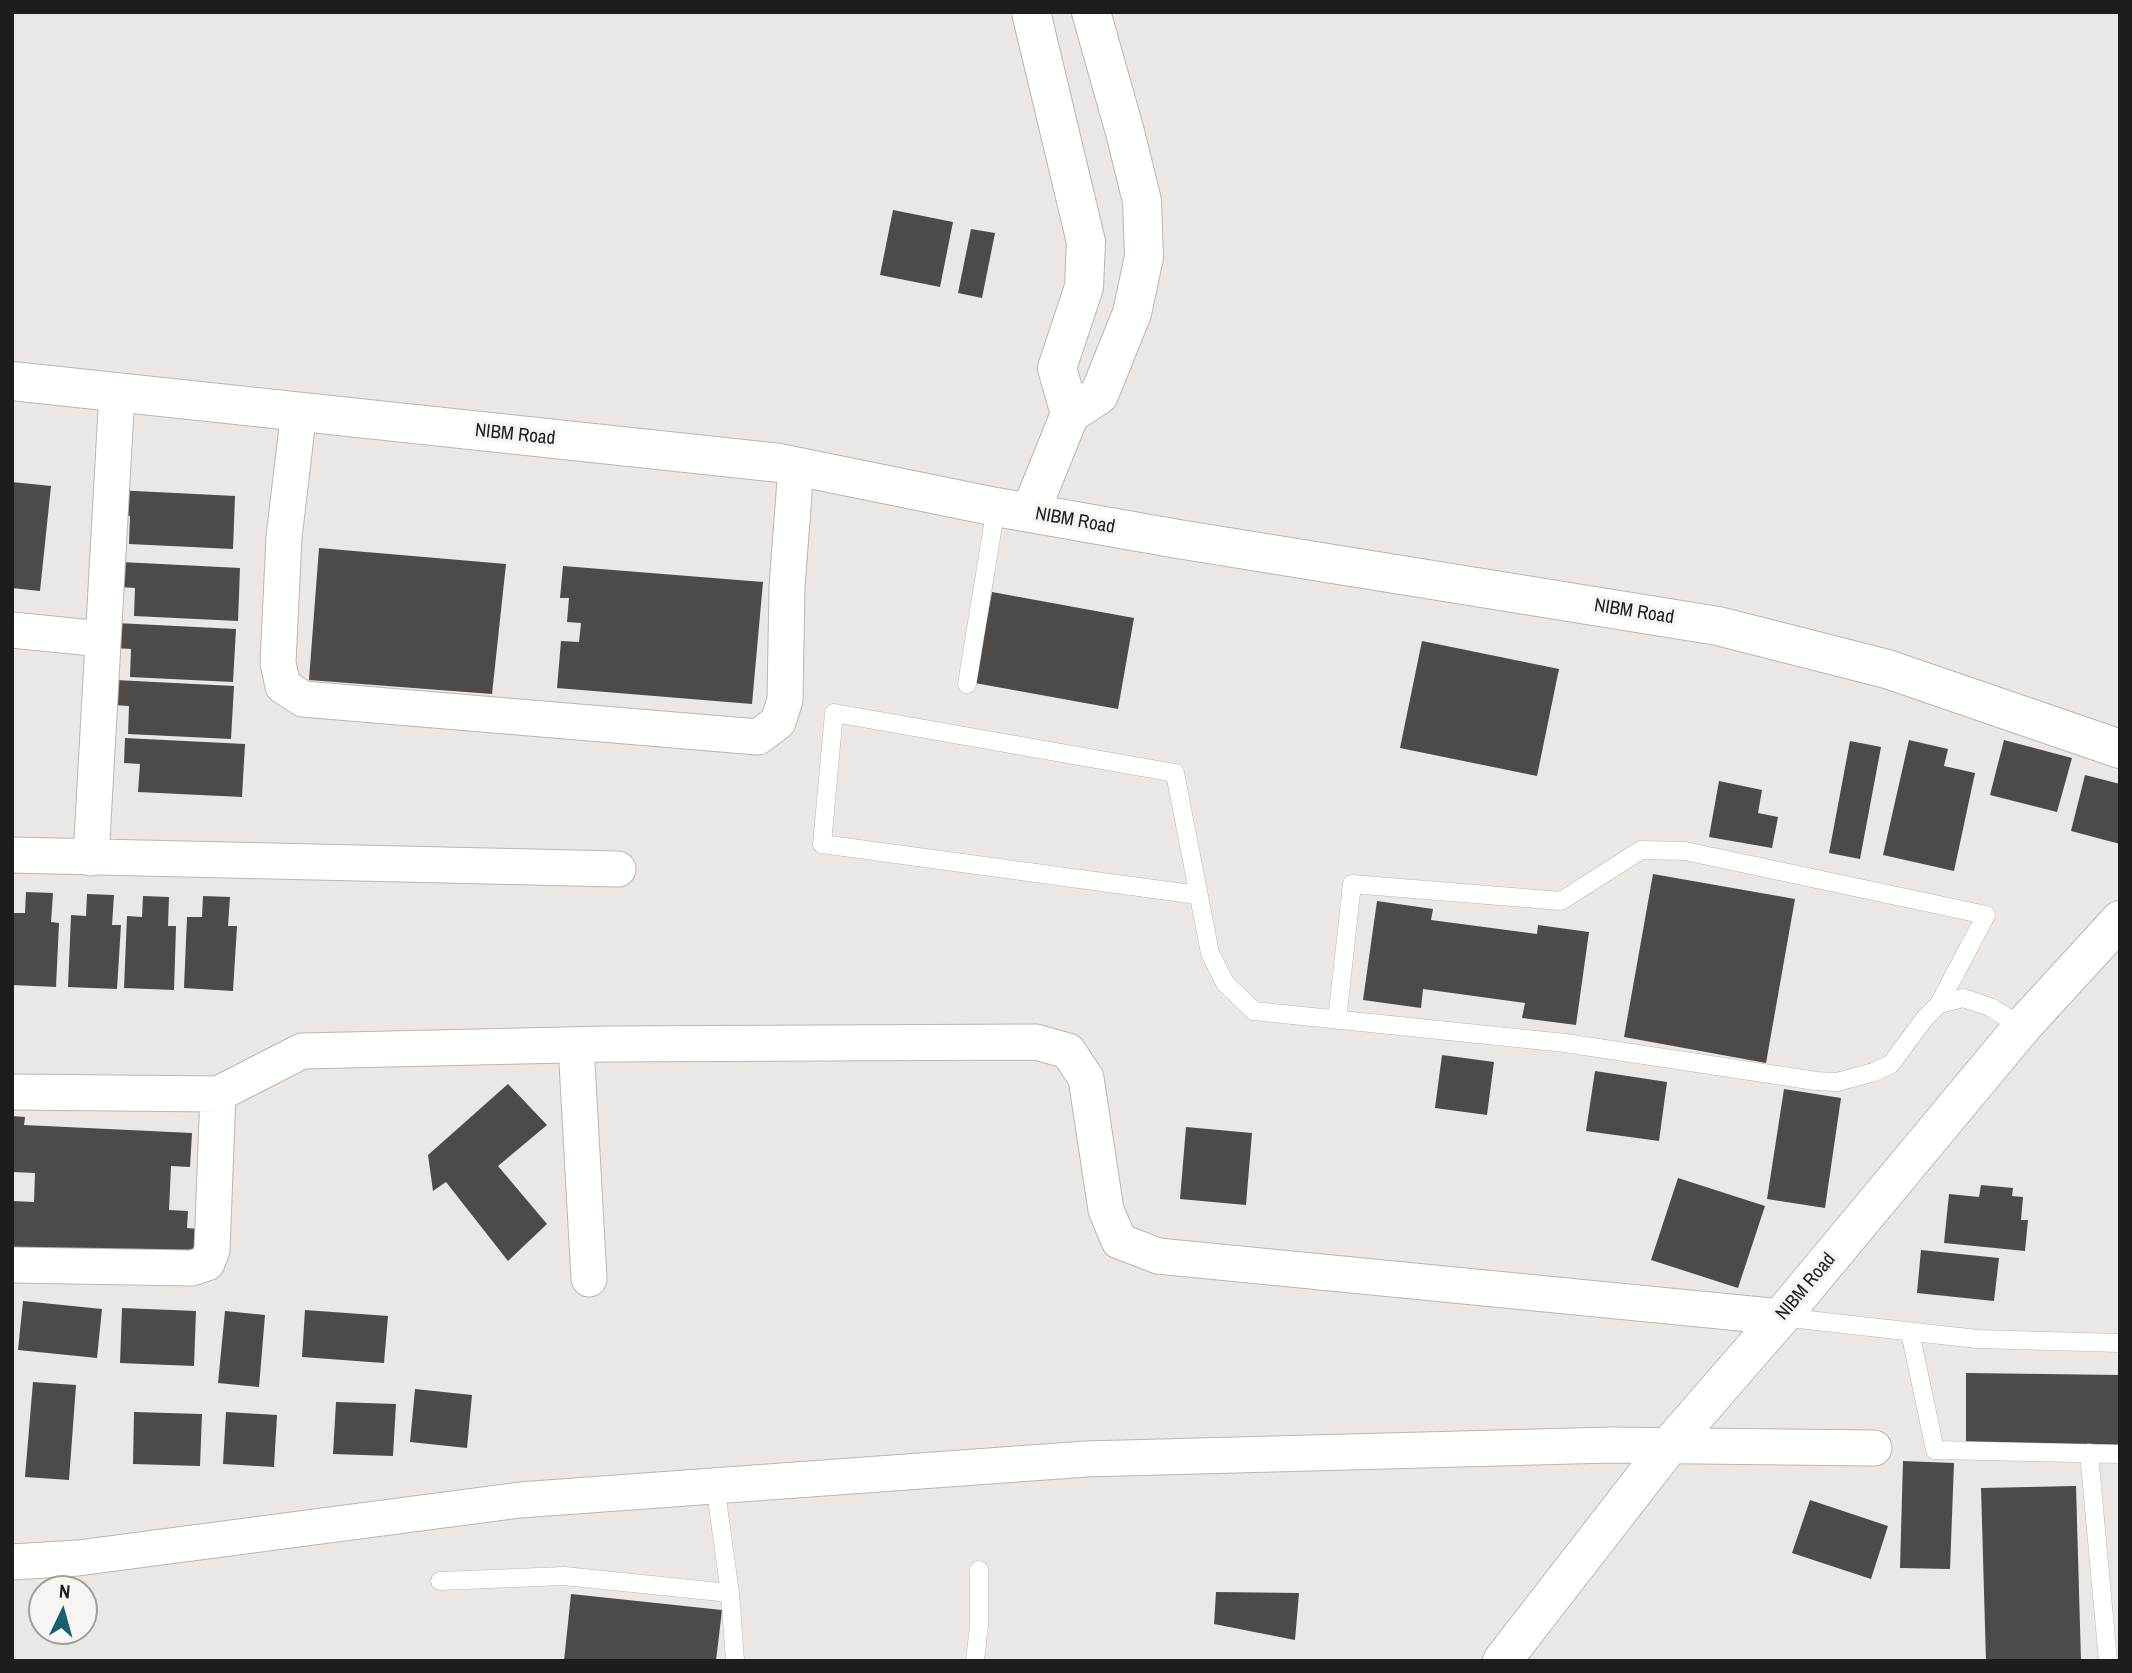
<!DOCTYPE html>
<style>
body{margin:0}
#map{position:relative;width:2132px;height:1673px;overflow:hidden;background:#eae7e5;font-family:"Archivo Narrow",sans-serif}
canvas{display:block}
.frame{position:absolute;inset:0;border:14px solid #1e1d1c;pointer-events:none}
.north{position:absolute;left:28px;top:1575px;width:70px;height:70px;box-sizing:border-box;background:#f7f5f2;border:2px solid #a09f9c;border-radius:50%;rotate:5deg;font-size:19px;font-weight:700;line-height:28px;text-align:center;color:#1e1d1c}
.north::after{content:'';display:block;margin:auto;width:24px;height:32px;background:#185f70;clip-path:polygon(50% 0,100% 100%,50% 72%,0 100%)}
</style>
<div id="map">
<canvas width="2132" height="1673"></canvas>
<div class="frame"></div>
<div class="north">N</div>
</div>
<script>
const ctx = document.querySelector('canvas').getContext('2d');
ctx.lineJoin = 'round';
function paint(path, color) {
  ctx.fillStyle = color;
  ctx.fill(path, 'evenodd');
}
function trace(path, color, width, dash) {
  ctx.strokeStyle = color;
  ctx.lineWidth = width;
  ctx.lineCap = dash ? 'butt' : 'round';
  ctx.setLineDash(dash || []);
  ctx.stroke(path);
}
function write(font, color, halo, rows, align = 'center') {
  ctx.font = font + ' "Archivo Narrow",sans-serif';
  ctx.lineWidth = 7;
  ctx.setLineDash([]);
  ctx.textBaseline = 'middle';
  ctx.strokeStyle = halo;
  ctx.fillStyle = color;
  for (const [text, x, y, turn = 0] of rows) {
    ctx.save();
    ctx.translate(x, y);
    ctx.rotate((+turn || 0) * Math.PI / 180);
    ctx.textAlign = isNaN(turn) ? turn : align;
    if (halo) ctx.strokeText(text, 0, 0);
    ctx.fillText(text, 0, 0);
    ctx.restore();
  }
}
const building = new Path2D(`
 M893,210L953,222L940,287L880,275Z
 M971,229L995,233L982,298L958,293Z
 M12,482L51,486L40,591L12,588Z
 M115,490L235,496L233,549L129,544L130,516L114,515Z
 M319,548L506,564L492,694L309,680Z
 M121,562L240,568L238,621L134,616L135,588L119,587Z
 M563,566L763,582L752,704L557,688L561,641L579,642L581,623L567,622L569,598H560Z
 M992,592L1134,618L1118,709L975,683Z
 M116,623L236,629L233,682L130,677L131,649L115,648Z
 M1422,641L1559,669L1537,776L1400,748Z
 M115,680L234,686L231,739L128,734L129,706L114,705Z
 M125,738L245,744L242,797L138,792L140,764L124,763Z
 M1909,740L1948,749L1944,766L1975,773L1954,871L1883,855Z
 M2004,740L2072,758L2057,812L1990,795Z
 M1850,741L1881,747L1860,859L1829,853Z
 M2085,775L2120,784V844L2071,831Z
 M1719,781L1762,790L1758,813L1778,817L1772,848L1709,837Z
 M1653,874L1795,899L1766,1063L1624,1037Z
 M26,892L53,893L51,922L59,923L56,987L12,985V913H25Z
 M87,894L114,895L112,925H121L117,989L68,987L71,915L86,916Z
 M143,896L169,897L168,926H176L174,990L124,988L127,916L142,917Z
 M203,896L230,897L228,926H237L233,991L184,988L187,917H202Z
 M1377,901L1433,909L1431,920L1537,934L1538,925L1589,932L1576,1025L1522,1018L1525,1003L1423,989L1421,1008L1363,1000Z
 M1442,1055L1494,1062L1487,1115L1435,1108Z
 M1595,1071L1667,1082L1659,1141L1586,1131Z
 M508,1084L547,1125L498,1166L547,1224L508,1261L446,1182L433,1191L428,1155Z
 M1784,1089L1841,1098L1825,1208L1767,1199Z
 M12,1116L25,1117L24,1125L192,1133L190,1167L171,1166L169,1210L188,1211L187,1228L199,1229L198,1260L12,1252V1201L34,1202L35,1173L12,1172Z
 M1186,1127L1252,1133L1246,1205L1180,1199Z
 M1678,1178L1765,1206L1738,1288L1651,1260Z
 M1981,1185L2013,1188L2012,1196L2023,1197L2021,1220H2028L2025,1251L1944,1243L1949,1194L1979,1197Z
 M1921,1250L1999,1258L1994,1301L1917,1293Z
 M23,1301L102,1309L97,1358L18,1350Z
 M122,1308L196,1311L194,1366L120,1363Z
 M305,1310L388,1316L384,1363L302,1357Z
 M225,1311L265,1315L259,1387L218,1383Z
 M1966,1373L2120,1375V1450L1966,1448Z
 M33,1382L76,1385L69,1480L25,1477Z
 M415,1389L472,1395L467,1448L410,1442Z
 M336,1402L396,1404L393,1456L333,1454Z
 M134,1412L202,1414L200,1466L133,1464Z
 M226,1412L277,1415L274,1467L223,1464Z
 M1903,1461L1954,1463L1950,1569L1900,1568Z
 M2076,1486L2081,1661H1986L1981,1488Z
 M1810,1500L1888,1526L1871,1579L1792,1553Z
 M1216,1592L1299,1593L1295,1640L1214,1624Z
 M571,1594L722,1610L716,1661H564Z`);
const lane = new Path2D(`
 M967,684L996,507
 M1198,895L822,844L834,713L1175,773L1210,953L1225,983L1254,1011L1565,1043L1816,1081L1837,1082L1874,1072L1891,1064L1925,1018L1939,1004L1963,998L1990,1007L2022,1027
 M1337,1020L1352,884L1561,901L1641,850L1685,851L1986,915L1939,1004
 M1781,1317L1977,1339L2120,1343
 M1910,1332L1935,1450L2120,1454
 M2089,1453L2108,1661
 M715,1485L730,1593L735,1661
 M440,1581L564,1576L730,1593
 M975,1661L979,1625V1570`);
const street = new Path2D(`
 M299,411L284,537L278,663L283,686L303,699L758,737L778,722L785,700L787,587L796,467
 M12,630L102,639
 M12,855L618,869
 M91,858L117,392
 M576,1045L589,1279
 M12,1092L218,1094L302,1051L609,1044L1036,1042L1068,1051L1086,1078L1106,1210L1119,1241L1158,1256L1781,1317
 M12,1265L192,1268L207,1263L212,1250L218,1094
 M12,1562L78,1558L520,1500L1086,1459L1610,1445L1874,1448`);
const secondary = new Path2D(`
 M1031,12L1086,242L1084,287L1057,368L1070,414
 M12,381L780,463L996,507L1178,539L1718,626L1887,669L2120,749
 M1030,513L1070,414L1099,395L1132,313L1144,257L1142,201L1125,132L1091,12
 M1502,1661L1668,1447L1781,1317L2022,1027L2120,920`);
const streetNames = [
 ["NIBM Road",515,435,6],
 ["NIBM Road",1075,521,10],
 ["NIBM Road",1634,612,9],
 ["NIBM Road",1806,1287,-50]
];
paint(building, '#4d4a48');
trace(lane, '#b9b6b4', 19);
trace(street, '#b9b6b4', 37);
trace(secondary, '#b9b6b4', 40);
trace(lane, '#fff', 18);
trace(street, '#fff', 35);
trace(secondary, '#fff', 38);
write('19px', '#1e1d1c', '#f7f5f2', streetNames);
</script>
